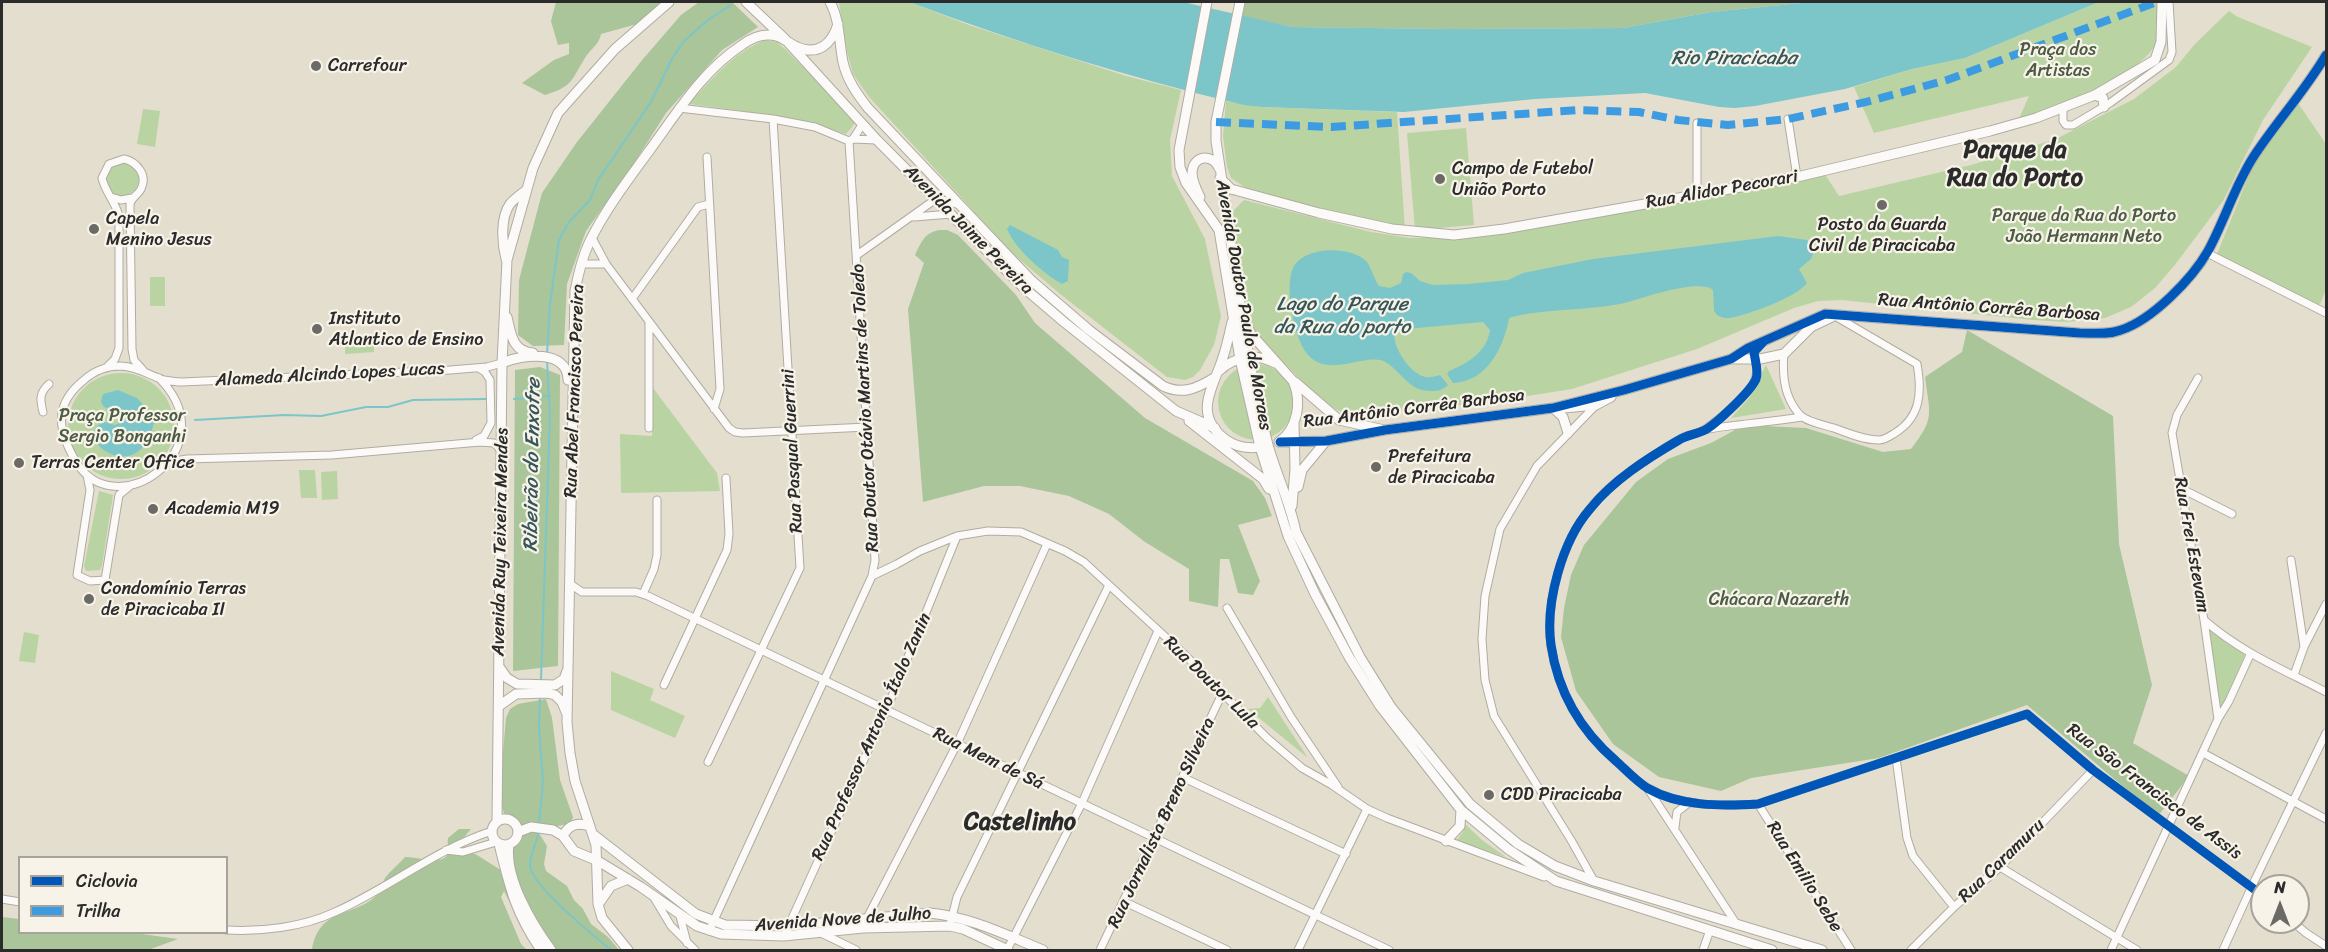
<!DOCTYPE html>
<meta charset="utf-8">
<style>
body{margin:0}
#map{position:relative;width:2328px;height:952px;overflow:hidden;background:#e4dece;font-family:Sriracha,sans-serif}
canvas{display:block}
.frame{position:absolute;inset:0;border:3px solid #2b2b2b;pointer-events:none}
.legend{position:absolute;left:18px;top:856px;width:210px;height:78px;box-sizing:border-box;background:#f7f3e8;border:2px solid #a5a39c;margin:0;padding:8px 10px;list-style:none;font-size:18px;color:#2b2b2b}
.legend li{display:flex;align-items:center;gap:12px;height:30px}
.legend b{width:30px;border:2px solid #a5a39c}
.north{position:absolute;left:2250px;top:874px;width:60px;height:60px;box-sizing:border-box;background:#f7f3e8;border:2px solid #a5a39c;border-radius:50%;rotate:0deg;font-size:16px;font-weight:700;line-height:24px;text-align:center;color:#2b2b2b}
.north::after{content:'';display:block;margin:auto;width:21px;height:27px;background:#6c6a64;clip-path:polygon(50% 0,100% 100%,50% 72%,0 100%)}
</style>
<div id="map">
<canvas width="2328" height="952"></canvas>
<div class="frame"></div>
<ul class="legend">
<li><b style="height:8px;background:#0057b8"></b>Ciclovia</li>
<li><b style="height:8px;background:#3d9ce1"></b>Trilha</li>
</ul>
<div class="north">N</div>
</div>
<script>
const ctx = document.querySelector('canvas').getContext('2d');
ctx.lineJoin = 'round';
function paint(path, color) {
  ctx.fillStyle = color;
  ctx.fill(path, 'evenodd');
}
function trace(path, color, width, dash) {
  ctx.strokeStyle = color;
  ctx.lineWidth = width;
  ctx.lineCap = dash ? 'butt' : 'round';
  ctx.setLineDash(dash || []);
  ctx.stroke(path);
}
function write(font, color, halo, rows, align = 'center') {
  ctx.font = font + ' Sriracha,sans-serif';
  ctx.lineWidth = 4.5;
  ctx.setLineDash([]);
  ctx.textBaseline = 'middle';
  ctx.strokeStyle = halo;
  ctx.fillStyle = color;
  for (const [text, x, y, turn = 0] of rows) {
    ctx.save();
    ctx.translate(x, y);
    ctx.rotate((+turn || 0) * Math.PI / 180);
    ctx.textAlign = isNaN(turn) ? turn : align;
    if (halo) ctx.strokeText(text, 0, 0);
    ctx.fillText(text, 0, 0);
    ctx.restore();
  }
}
const green = new Path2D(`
 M839,2H909L969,25L1126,76L1181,90L1170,140L1172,176L1205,239L1221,316L1214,345L1200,370L1193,377L1185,380L1167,377L1060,294L1012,253L869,97L853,74L846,48Z
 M2099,2H2158C2158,13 2161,32 2156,43C2141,77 2052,107 2018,121L2029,96L1874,133L1854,87L1912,69L1965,58Z
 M2229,11L2238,17L2312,47L2263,120L2223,201L2174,266L2155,288L2131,307L2105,318L2067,322L2033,320L1842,300L1818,301L1794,308L1697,349L1572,389L1502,400L1383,414L1341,412L1324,403L1254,333L1245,316L1229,215L1244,200L1371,232L1410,238L1483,237L1824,173L1839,196L1971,165L2056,139L2134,99L2176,67L2195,44Z
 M765,40L777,42L786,50L857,121L846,134C795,117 743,111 689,104C712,79 733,53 765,40Z
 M1226,101L1262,107L1397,112L1405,230L1255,194L1231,178L1227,167L1223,136Z
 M2298,103L2326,144V290L2319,306L2217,254L2256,158Z
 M143,109L160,111L155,147L137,144Z
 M1466,128L1474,225L1415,230L1407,133Z
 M105 179a17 17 0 1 1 34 0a17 17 0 1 1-34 0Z
 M150,277H165V306H150Z
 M373,336L374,352L345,354V338Z
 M1218 402a38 38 0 1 1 76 0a38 38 0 1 1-76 0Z
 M1766,365L1786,409L1731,418L1750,397Z
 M68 426a53 53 0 1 1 106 0a53 53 0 1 1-106 0Z
 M653,388L717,473L720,491L621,493L620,434L652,436Z
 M299,470H315L317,498H301Z
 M337,471L338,499L322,500L321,472Z
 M99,491L113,495L102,566L100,570L86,571L84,566Z
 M2208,628L2245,655L2220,711Z
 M24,632L39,635L35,663L19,661Z
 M611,671L654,689L650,700L685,716L675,738L611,710Z
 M1268,697L1308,758L1248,709L1260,708Z
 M1465,824L1482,840L1506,857L1456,841L1463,832Z`);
const forest = new Path2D(`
 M556,2H662L637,24L601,34C599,45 591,48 585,58C571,80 574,86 545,95L522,83L554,60L569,54V43L558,45L551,21Z
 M699,2H732L758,27L722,50L666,113L631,168L586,231L567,284L564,345L533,346L518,335L519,280L542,193L577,142L643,59L681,15Z
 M1245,2H1811L1711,12L1623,28L1449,29L1292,27L1242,17Z
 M939,230H947L958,235L1016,295L1035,323L1145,418L1253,481L1265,498L1272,516L1238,525L1260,581L1253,595L1238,593L1229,559H1220L1218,607L1189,601V569L1145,542L1109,514L1069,496L1020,486H984L923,502L908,309L924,263L915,255C921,243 924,233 939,230Z
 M1967,330L2113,416L2119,544L2152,685L2133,743L2189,776L2158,816L2027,705L1879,758L1751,778L1721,791L1659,777L1613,744L1576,691L1561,637L1564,608L1571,575L1584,545L1636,482L1668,459L1711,443L1744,425L1806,428L1883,452L1911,449C1935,418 1930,415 1925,377L1962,352Z
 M540,367L560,375L558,666L513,671L515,370Z
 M546,699L552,718L560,780L573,817L571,822L568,824L537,830L547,846L544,864L546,871L567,886L574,900L583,909L591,924L608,937L619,950H538L523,929L504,891L501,897L521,944L527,950H312C319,907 353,918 377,895C382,891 382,884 385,878C390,871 399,864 405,857C415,856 444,867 448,853C449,849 447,843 448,838L459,829H471L460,842L462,849L477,855L499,869L504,868L521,830L506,819L496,789V778L503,752L506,718L510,709L518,704Z
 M2,917L19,919L20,932H127L178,939L148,950H2Z`);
const water = new Path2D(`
 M909,2H1183L1292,27L1449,29L1623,28L1711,12L1811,2H2099L1965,58L1912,69L1845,89L1755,106L1735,108L1719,107L1645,93L1535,99L1404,112L1262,107L1244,105C1130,78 1018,43 909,2Z
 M1010,225L1058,250L1062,257L1069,260L1068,281L1062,284C1044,274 1015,249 1007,229Z
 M1778,236L1807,240L1815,248L1811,259L1799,269L1807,283C1797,297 1748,315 1730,318C1725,319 1721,317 1717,315L1714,311L1713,290C1699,279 1649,296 1632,301C1592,312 1549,307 1509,318C1504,347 1487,382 1453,383L1447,374L1449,371C1469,363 1487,351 1490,330L1483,322L1395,330C1390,344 1410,375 1426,377C1430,378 1436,376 1440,375L1448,385C1442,390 1439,391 1432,391C1410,392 1403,374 1387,363C1369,350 1331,379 1309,356C1294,341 1284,287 1293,268C1303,246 1352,245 1367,262C1370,266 1375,280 1379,286L1390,288L1401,283L1403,274L1406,272L1411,273L1420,281L1433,285L1468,284L1508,280L1523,273L1593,259Z
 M118,390L137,398L155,417C143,494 67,437 104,422L115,425L121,422L120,413L104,407L101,402L103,394Z`);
const stream = new Path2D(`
 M547,354L550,304L559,240L569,222L590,200L598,180L651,102L673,57L684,41L708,20L731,5
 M514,399L550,396
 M195,420L284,415L321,416L366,407H388L413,400L487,399
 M154,422L161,421
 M541,680L550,415L547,360
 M539,824L543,782L539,727L540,695
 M539,830C538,842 529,854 530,866C532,886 594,936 611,950`);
const street = new Path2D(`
 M679,108L773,119L815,127L849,141
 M2063,108V121L2066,125H2073L2110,103L2169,60L2172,52L2169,2
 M1788,119L1797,177
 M853,139L877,140
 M707,157L720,389L714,409
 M1697,195V123
 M111,197L121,200L132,198
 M914,217L951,214
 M592,238L606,264L729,428L735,432L743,433L867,427
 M2207,253L2326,313
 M857,255L933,201L938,199L957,204
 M581,264H606
 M632,299L698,207L709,204
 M1784,354C1782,375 1785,399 1800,415C1807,422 1824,425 1834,428C1847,433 1864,440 1879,440C1885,440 1890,436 1895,433C1921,417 1922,392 1917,364L1835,316
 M1755,359C1756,365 1758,370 1756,376C1753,392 1721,418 1707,428C1701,433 1693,434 1686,436C1678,440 1669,445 1662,450C1637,466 1608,485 1589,510C1562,543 1545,603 1551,646C1558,692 1581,731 1617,762C1626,770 1636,781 1648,788C1680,807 1722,806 1758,804L2027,714L2093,770L2262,895
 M107,367L115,359L119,348V216C115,201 105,192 102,178L109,164L124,159C137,162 148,175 141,189C138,195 132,197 130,204L132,349L134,360L143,370
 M159,378C230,449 114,529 75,460C57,429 54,404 84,380C94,371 107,366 121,366C139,367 148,375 164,380C170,381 176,382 182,382L450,370L487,367L502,363
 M2198,378L2177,415L2172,433L2204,620L2218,719
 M43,412C40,400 39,393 49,384
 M649,428V323
 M1708,429C1739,424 1770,422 1802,417
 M476,440L484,436L491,423L490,380L485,372L479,368
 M170,462L187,459L332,455L480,442L494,443L502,451
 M87,475L90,490L77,575L90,581L105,580L119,495L131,485
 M2182,489L2232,514
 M2291,560L2304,647
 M872,576L897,564L920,551L957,536L988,531L1021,532L1065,551L1084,562L1184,654L1267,738L1302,768L1332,785L1367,809L1387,818L1544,877
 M570,584L582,592H636L648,596L1389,950
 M643,594L654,569L657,555V500
 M1227,608L1291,717L1338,787
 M2204,620C2242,653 2282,669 2326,692
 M2294,675L2304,647L2326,604
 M664,685L727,550L729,534L726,478
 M2203,753L2326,819
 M1896,758L1907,838L1913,856L1954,907
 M708,762L800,568L773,119
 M1184,778L1346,854
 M1648,789L1737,925
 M1758,804L1851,950
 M1675,827L1677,812L1690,802
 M446,850L463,852L496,842
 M2000,867L2137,950
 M1594,881L1571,840L1494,716L1485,680L1482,639L1485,596L1500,529L1537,466L1596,405
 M653,896L671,926L695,950
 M2,899L20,902
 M1125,902L1227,950
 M680,916L687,943
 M866,920L957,744L1047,544
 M951,921L957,897L1109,585
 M2293,922L2306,933L2326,946
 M226,930C262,932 303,927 335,912C389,888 436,849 492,831
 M709,931L872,576L875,560L849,141L853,139L862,125
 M821,933L856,950
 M784,936L886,711L957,536
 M1007,950L1081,805L1158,631
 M1100,950L1222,694
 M1298,950L1367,809
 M1703,950L1710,930
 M1911,950L1954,907L2000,867L2093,770
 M2111,950L2218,719L2229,701L2250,655
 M2223,950L2252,886L2326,733`);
const secondary = new Path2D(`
 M746,2L784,38L877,140L1023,287L1064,322L1176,411L1215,428
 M830,2C840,20 839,42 843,62C847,80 857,94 868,108L1032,281L1089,330L1163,386C1182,395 1196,389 1214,378
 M1207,2L1179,150L1180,167L1186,183L1219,230L1240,359L1260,447L1288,536L1315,594L1349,657L1380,706L1461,810L1508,849L1556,881L1772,950
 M1240,2L1216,122V141C1232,242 1242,345 1268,445C1276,474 1290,502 1296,532L1360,657L1391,707L1470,804L1518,844L1555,866L1594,881L1822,950
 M2095,95L2103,98L2104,107
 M1220,178L1231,189L1319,213L1392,229L1454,235L1504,229L1797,177L1990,131L2036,118L2095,95L2155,60L2161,42L2162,2
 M1200,197C1196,189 1192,181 1192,173C1193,155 1212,153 1219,168
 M506,259C502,243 500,218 510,204C514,199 520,195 525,191
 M507,317C511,333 512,352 533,353
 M1232,322C1229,336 1226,350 1221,363C1211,391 1194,415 1225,439C1237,448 1252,449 1265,446
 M1246,324L1251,334L1293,381C1302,402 1298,428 1279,442
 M1731,359H1760L1784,354L1811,327L1832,317
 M502,363C522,354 568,349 568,380
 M1219,371C1235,356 1256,353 1275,363
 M1295,382L1339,420L1380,429
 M1553,408L1563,417L1568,433
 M1564,408L1596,405L1611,397
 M1189,421L1263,479L1269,489
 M1280,442L1326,441L1385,430L1553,408L1624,390L1731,359L1748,348L1825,314L2080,333C2094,333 2108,335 2121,330C2152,320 2192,279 2208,251C2225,220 2235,185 2254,156C2277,121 2305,91 2326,55
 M1298,487L1302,470L1326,441
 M1292,506L1295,469L1294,422
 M500,668L507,678L517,684L555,685L564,679L567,671
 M499,706L516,694L547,693L555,695L562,702L566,712
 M492 832a13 13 0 1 1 26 0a13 13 0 1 1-26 0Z
 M497,822L502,363L507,260L533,168L558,113L615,49L669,2
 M518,832L531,827L553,830L563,836L574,851L598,861L641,887L697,926L721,934L784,936L863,928L950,926L963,929L1008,950
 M594,835L696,914L725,925L788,926L930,913C970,917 1006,935 1043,950
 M563,836C569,824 578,822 590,826
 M1446,841L1460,826L1461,810
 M499,844C510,888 515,912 541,950
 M509,844C504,878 532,924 551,950
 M600,902L611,886L628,879
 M628,950L602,918L598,904L596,845L575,781L570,753L567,722L575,291C578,275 582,258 589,243C605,210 628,180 649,151C677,113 702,71 742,45C750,39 758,35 768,35C779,34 787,42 797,47C818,56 832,44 838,24`);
const quiet = new Path2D(`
 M1216,122L1331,127L1579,110L1639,112L1678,120L1728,125L1788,119L1866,102L1947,80L2157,2`);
const cycleway = new Path2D(`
 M1764,341L1754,352C1755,361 1759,371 1756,379C1751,391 1716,424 1705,430C1697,434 1687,435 1679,440C1648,458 1613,480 1590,509C1562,541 1545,603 1551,645C1558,692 1581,731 1616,761C1626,770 1636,781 1647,788C1680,807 1722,806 1758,804L2027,714L2093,770L2262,895
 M1280,442L1326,441L1385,430L1553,408L1624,390L1731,359L1748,348L1825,314L2080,333C2094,333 2108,335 2121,330C2152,320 2192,279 2208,251C2225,220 2235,185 2254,156C2277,121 2305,91 2326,55`);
const markers = [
 [316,66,6,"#6c6a64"],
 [1440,179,6,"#6c6a64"],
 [1882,205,6,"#6c6a64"],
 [94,229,6,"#6c6a64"],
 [317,329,6,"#6c6a64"],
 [19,463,6,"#6c6a64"],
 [1376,467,6,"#6c6a64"],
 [153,509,6,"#6c6a64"],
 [89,599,6,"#6c6a64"],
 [1489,795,6,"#6c6a64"]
];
const parkNames = [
 ["Praça dos",2058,50],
 ["Artistas",2058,71],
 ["Parque da Rua do Porto",2084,216],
 ["João Hermann Neto",2084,237],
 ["Praça Professor",122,416],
 ["Sergio Bonganhi",122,437],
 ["Chácara Nazareth",1779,600]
];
const poiNames = [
 ["Carrefour",328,66],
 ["Campo de Futebol",1452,169],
 ["União Porto",1452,190],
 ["Capela",106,219],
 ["Menino Jesus",106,240],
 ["Posto da Guarda",1882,225,"center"],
 ["Civil de Piracicaba",1882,246,"center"],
 ["Instituto",329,319],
 ["Atlantico de Ensino",329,340],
 ["Prefeitura",1388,457],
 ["de Piracicaba",1388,478],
 ["Terras Center Office",31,463],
 ["Academia M19",165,509],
 ["Condomínio Terras",101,589],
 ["de Piracicaba II",101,610],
 ["CDD Piracicaba",1501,795]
];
const streetNames = [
 ["Rua Alidor Pecorari",1722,190,-10],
 ["Avenida Jaime Pereira",968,230,45],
 ["Avenida Doutor Paulo de Moraes",1243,305,80],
 ["Rua Antônio Corrêa Barbosa",1989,308,4],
 ["Alameda Alcindo Lopes Lucas",330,375,-3],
 ["Rua Abel Francisco Pereira",575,391,-88],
 ["Rua Doutor Otávio Martins de Toledo",866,408,-93],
 ["Rua Antônio Corrêa Barbosa",1414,409,-7],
 ["Rua Pasqual Guerrini",793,451,-93],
 ["Avenida Ruy Teixeira Mendes",501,542,-89],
 ["Rua Frei Estevam",2191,545,80],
 ["Rua Doutor Lula",1211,683,44],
 ["Rua Professor Antonio Ítalo Zanin",872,737,-66],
 ["Rua Mem de Sá",988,759,26],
 ["Rua São Francisco de Assis",2154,792,37],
 ["Rua Jornalista Breno Silveira",1162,823,-65],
 ["Rua Caramuru",2002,861,-44],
 ["Rua Emilio Sebe",1804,877,58],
 ["Avenida Nove de Julho",843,920,-4]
];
const waterNames = [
 ["Rio Piracicaba",1734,59],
 ["Lago do Parque",1342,305],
 ["da Rua do porto",1342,328],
 ["Ribeirão do Enxofre",533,465,-89]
];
const districtNames = [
 ["Parque da",2015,151],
 ["Rua do Porto",2015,179],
 ["Castelinho",1020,823]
];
paint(green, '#b9d4a2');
paint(forest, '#a9c599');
paint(water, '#7cc6ca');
trace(stream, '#7cc6ca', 2);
trace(street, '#b0aca2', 9);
trace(secondary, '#b0aca2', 11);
trace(street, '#fbfaf8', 7);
trace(secondary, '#fbfaf8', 9);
trace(quiet, '#3d9ce1', 8, [15, 8]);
trace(cycleway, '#0057b8', 9);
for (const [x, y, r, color] of markers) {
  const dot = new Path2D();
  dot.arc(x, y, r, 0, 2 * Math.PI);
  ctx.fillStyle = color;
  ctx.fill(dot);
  trace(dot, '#f7f3e8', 2);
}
write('18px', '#4b5b44', '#f7f3e8', parkNames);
write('18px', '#2b2b2b', '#f7f3e8', poiNames, 'left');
write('18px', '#2b2b2b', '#f7f3e8', streetNames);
write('italic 20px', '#36565a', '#f7f3e8', waterNames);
write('bold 24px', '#2b2b2b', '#f7f3e8', districtNames);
</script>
